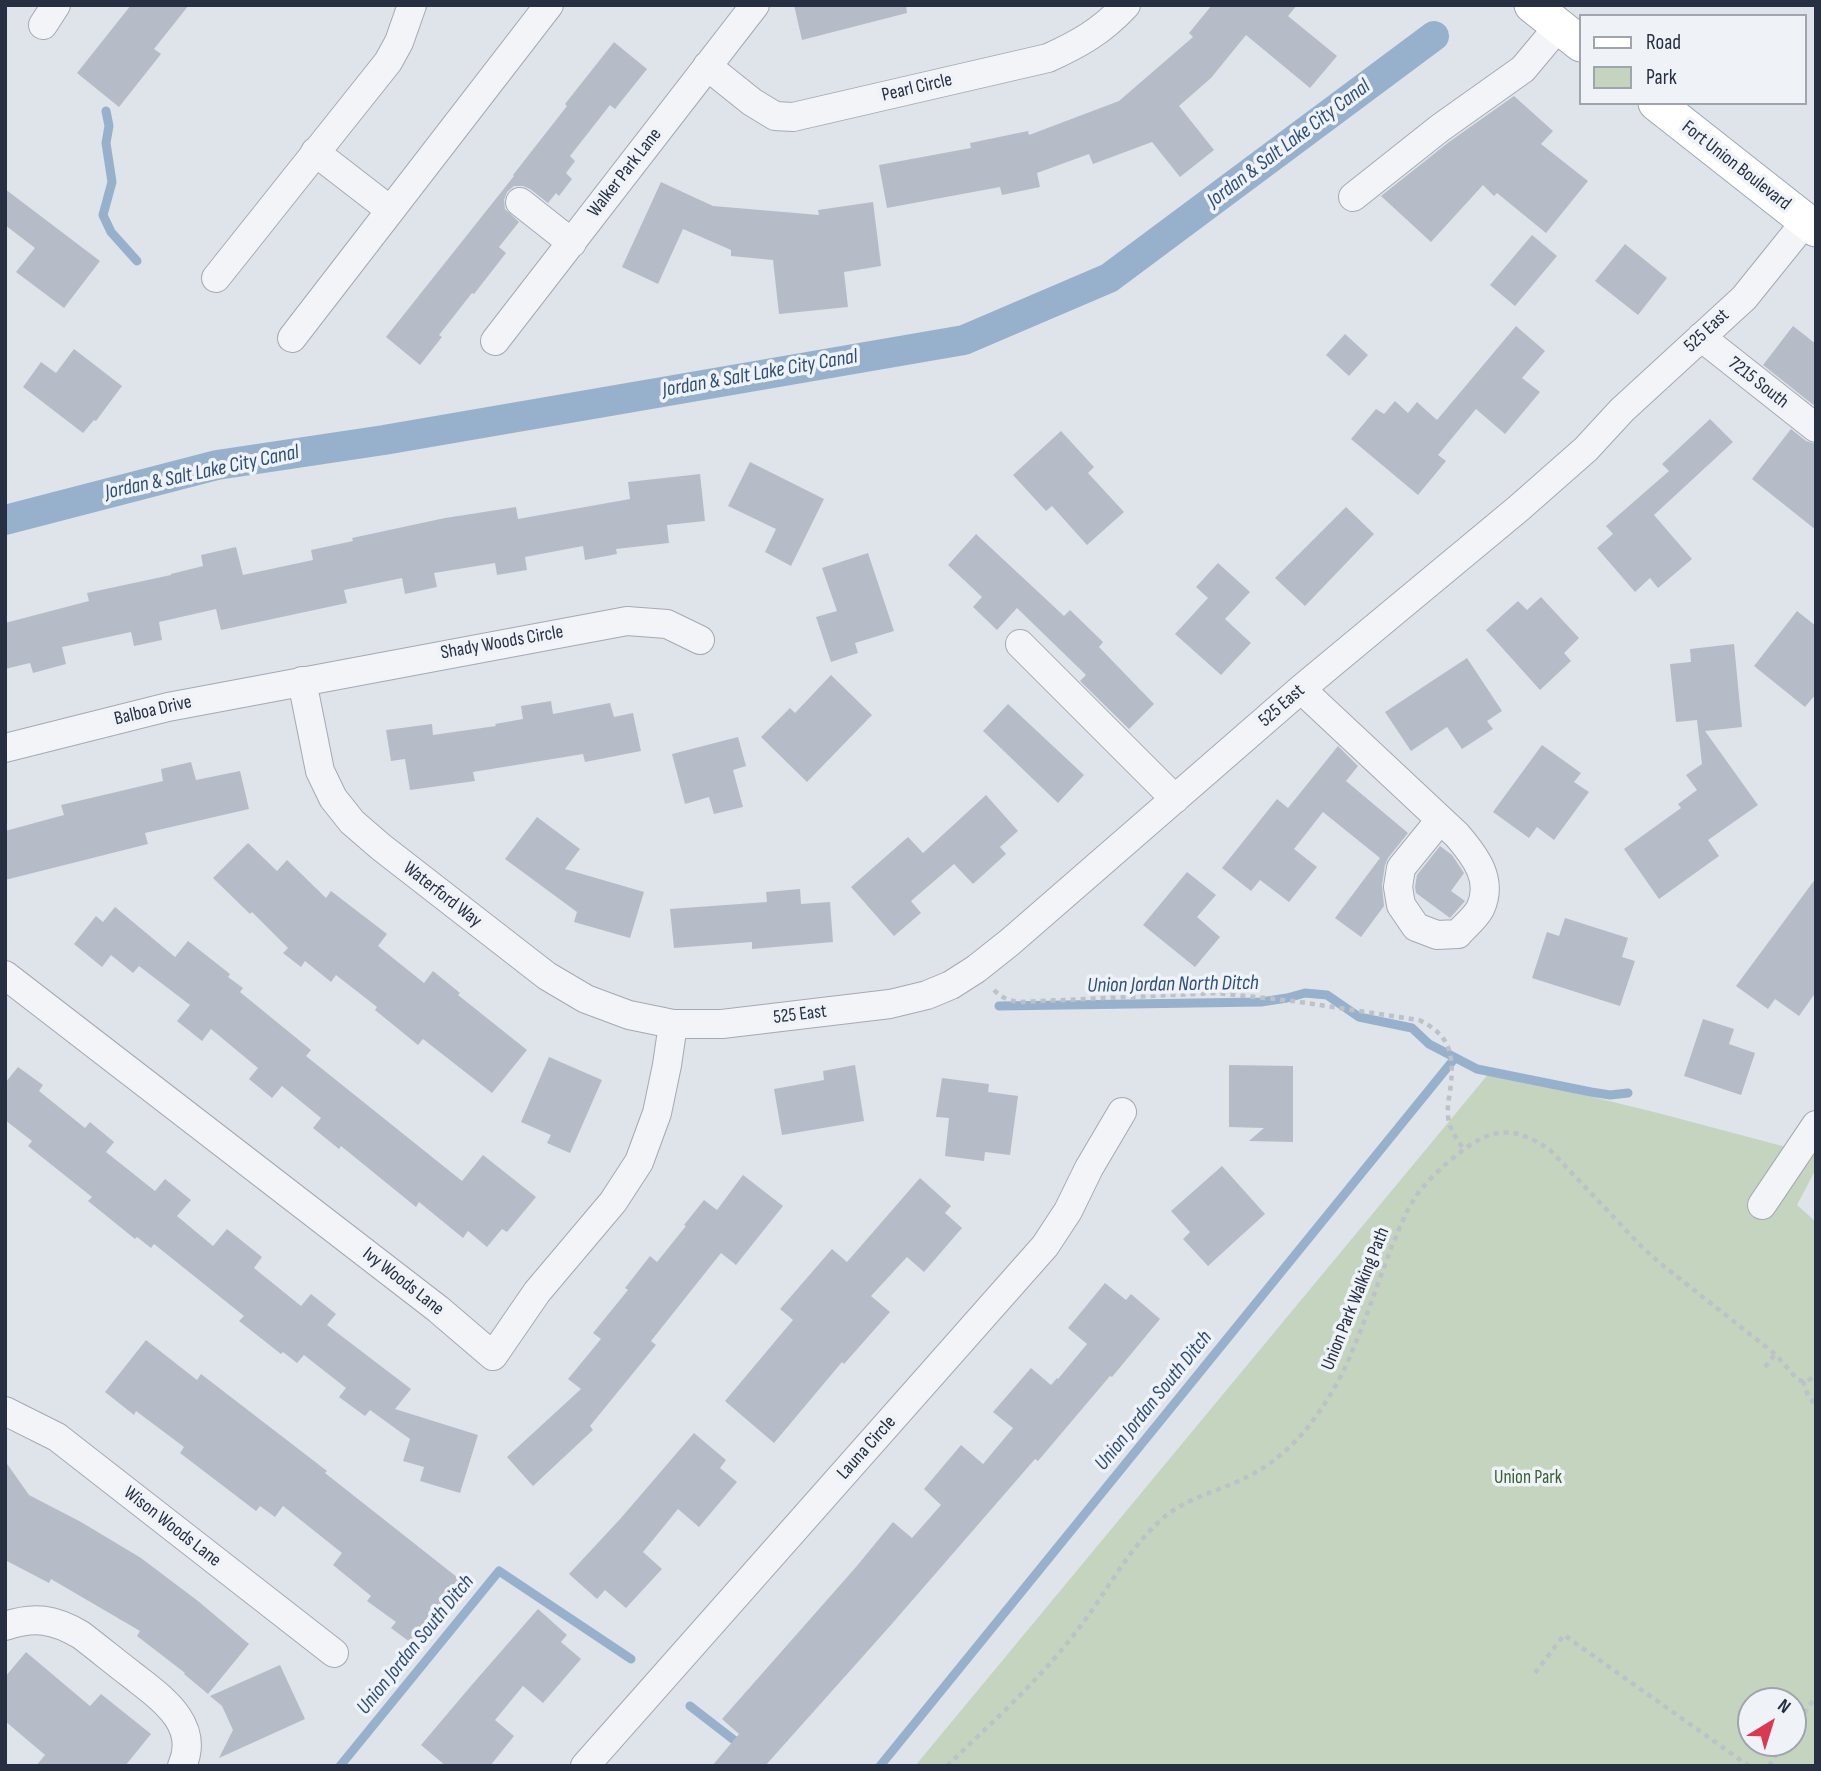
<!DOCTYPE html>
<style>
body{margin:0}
#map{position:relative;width:1821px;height:1771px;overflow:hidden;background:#dfe3ea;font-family:"Sofia Sans Condensed",sans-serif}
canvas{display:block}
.frame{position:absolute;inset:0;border:7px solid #263042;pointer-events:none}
.legend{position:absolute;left:1579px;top:14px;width:228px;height:91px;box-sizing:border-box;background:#eff2f7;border:2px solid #9fa4af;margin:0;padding:9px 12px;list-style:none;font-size:21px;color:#263042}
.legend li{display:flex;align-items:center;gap:14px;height:35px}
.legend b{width:35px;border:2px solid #9fa4af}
.north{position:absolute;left:1737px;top:1687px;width:70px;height:70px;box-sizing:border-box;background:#eff2f7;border:2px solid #9fa4af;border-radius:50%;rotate:38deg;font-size:19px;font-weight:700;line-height:28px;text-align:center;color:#263042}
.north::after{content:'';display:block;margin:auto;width:24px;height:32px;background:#da3951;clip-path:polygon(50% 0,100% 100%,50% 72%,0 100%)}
</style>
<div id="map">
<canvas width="1821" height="1771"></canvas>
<div class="frame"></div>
<ul class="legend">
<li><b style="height:9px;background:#fff"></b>Road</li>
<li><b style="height:19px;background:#c5d4bf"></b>Park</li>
</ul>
<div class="north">N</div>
</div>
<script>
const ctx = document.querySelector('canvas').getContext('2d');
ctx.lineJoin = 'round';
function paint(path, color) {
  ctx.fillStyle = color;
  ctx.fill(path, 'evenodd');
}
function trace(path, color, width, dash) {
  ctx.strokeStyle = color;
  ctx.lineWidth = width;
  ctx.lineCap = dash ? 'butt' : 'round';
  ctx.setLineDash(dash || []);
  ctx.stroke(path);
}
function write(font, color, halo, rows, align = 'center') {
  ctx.font = font + ' "Sofia Sans Condensed",sans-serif';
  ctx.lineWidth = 7;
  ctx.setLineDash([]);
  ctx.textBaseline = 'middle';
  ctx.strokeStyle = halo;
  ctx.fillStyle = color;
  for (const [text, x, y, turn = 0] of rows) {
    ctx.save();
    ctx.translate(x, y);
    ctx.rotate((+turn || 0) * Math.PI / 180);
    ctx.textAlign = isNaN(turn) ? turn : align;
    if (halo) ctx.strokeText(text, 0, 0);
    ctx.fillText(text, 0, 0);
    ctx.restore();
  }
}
const green = new Path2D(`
 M1490,1072L1658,1113L1816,1155V1169L1797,1205L1816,1222V1766H915ZM1751,1701H1793V1743H1751Z`);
const stream = new Path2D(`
 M106,111L109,126L106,143L112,182L103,215L111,232L137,261
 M999,1006L1261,1002L1287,998L1305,993L1327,995L1359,1017L1412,1028L1429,1044L1477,1069L1591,1092L1610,1095L1628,1093
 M690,1706L743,1747
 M340,1766L499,1571L631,1659
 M880,1766L1455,1058`);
const canal = new Path2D(`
 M5,520L217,465L384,440L964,340L1109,278L1434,36`);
const building = new Path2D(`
 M131,5H189L154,49L161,54L119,107L77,73Z
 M794,5H906L907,13L802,40Z
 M1212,5H1297L1288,16L1337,56L1310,88L1246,35L1211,78L1179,106L1214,150L1180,177L1152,142L1093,164L1089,154L1037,173L1040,187L1002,195L1000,187L887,208L879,165L971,148L970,143L1028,131L1029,135L1119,101L1193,37L1189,33Z
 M614,42L647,69L615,109L610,105L570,156L575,161L566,173L572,179L559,196L556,193L548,203L530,189L523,186H514L507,192L504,200L505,209L519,222L499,247L506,253L474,294L472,293L439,335L442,337L420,365L386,337L514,176L513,175L567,106L565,104Z
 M1514,96L1553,131L1541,144L1588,181L1546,233L1497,193L1494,196L1483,185L1431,242L1381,196L1449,142Z
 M661,182L713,206L819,215L818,210L873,202L881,266L844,272L848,307L779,314L773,260L731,256V250L683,229L658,284L622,267Z
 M5,189L100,261L64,308L16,272L35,248L5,225Z
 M1532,235L1557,256L1515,306L1490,285Z
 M1625,244L1667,278L1638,315L1595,281Z
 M1516,326L1545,351L1522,378L1540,392L1505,434L1476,409L1438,455L1446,461L1418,495L1351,439L1376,409L1384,414L1395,401L1408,413L1417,402L1437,420Z
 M1793,326L1816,344V407L1763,365Z
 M1345,334L1368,355L1349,376L1326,355Z
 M74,349L122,386L96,421L94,420L83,433L23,387L41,362L56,373Z
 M1710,419L1733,442L1654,515L1692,559L1658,588L1650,578L1635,592L1597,548L1613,534L1606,526L1669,471L1662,464Z
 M1791,429L1806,441L1816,444V530L1752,479Z
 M1061,431L1094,467L1088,473L1124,512L1087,545L1052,506L1046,511L1013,475Z
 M750,462L824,499L791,566L765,552L776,529L728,506Z
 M700,474L705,521L667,525L669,543L616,549L617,554L585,560L583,546L525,557L527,570L497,575L495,563L434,573L437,587L405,594L402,578L344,590L347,603L221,630L216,609L159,622L162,640L134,646L131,632L62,647L66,664L33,673L30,663L5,669V623L89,601L87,593L171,575V574L203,566L201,555L236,547L243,575L313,560L311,550L353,541L352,538L445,518L516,507L518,519L630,499L628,482Z
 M1346,507L1374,534L1305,606L1275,578Z
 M976,534L1064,616L1070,610L1103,642L1099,647L1154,704L1129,729L1080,681L1086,675L1017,608L997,630L973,607L982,597L948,565Z
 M868,553L894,631L855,643L858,653L831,662L816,617L837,611L822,568Z
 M1218,563L1250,592L1225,619L1251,643L1221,675L1175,634L1208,598L1196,587Z
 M1541,597L1579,638L1564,653L1571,661L1540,690L1486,630L1518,601L1527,610Z
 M1797,611L1816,626V694L1805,707L1754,666Z
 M1734,644L1742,727L1705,731L1758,805L1708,840L1719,856L1659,899L1624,849L1681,808L1678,804L1697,790L1686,775L1702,764L1697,720L1676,722L1670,664L1691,662L1690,649Z
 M1467,658L1502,711L1487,721L1493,729L1462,749L1447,727L1411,751L1385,712Z
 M831,675L872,715L807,782L761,737L790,708L795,713Z
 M551,701L553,714L610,703L614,717L633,713L641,751L585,762L583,754L473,772L475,781L410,790L405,759L391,761L386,730L432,724L433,735L496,726L495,724L523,719L521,706Z
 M1008,704L1084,775L1058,803L983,731Z
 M738,737L746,766L733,770L743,807L714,814L709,797L685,804L672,754Z
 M1542,745L1581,773L1574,782L1589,792L1554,840L1537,827L1529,838L1493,812Z
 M1338,746L1358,766L1346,781L1408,833L1388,858L1385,865L1382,885L1384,906L1361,937L1335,918L1380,858L1323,812L1294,849L1317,867L1289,902L1260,880L1251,891L1222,868L1277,799L1288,808Z
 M191,762L196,780L240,771L249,809L145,833L148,844L5,880V831L64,815L61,805L163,781L161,769Z
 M986,795L1018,831L1000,847L1006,854L973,884L954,864L911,901L921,913L894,936L851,887L908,837L923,853Z
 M537,817L580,849L565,869L644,892L630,938L574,922L577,912L505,859Z
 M248,843L277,871L287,860L326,898L331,891L387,934L378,946L424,983L433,971L460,993L458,995L527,1050L492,1093L423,1039L418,1045L375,1010L377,1007L336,975L331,982L305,961L301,967L283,953L288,948L252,912L250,914L213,878Z
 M1440,846L1452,855L1464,873L1451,891L1465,901L1450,918L1416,893L1415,887L1417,875Z
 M1187,872L1216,895L1197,917L1220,937L1195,967L1143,925Z
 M1816,878V992L1799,1016L1775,999L1768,1009L1736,986Z
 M800,889L801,904L830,902L833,942L752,949V942L674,948L670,909L767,902L766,892Z
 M115,907L175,957L188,941L230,974L228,977L243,988L240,992L311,1050L306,1056L462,1181L483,1155L536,1197L507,1232L502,1229L487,1247L468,1231L463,1238L419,1202L416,1207L341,1146L339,1149L313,1128L321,1118L282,1086L272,1098L249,1079L258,1068L211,1029L202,1041L177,1021L190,1005L139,966L133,973L111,955L102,967L74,944L96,916L103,922Z
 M1565,918L1628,938L1622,957L1635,961L1620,1006L1532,978L1547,932L1559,936Z
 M1703,1019L1734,1029L1729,1044L1755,1053L1741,1095L1684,1076Z
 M549,1057L602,1080L570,1153L547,1143L551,1135L521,1122Z
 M855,1065L864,1121L782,1135L774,1089L824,1080L823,1071Z
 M1229,1065L1293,1066V1142L1249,1141L1264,1128L1229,1127Z
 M18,1067L43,1085L39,1091L85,1128L90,1122L114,1142L106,1152L155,1191L165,1179L191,1200L177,1216L213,1246L227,1229L262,1257L254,1268L301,1306L311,1294L336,1314L327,1325L411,1389L395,1409L478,1435L460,1493L420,1481L424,1467L403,1461L410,1439L370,1410L365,1416L339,1397L346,1388L304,1355L297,1363L283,1352L281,1354L239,1321L244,1316L154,1244L151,1248L137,1237L135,1239L88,1201L92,1197L28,1146L32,1141L5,1120V1083Z
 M942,1078L989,1084L988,1092L1018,1096L1010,1155L985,1152L984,1161L945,1156L949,1118L936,1117Z
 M1222,1166L1265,1214L1208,1266L1183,1239L1190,1232L1171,1211Z
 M743,1175L783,1206L736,1265L721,1253L651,1341L656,1345L590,1426L593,1430L533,1486L507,1457L581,1389L568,1379L601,1339L593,1333L628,1290L625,1288L650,1256L657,1262L686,1226L684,1225L704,1200L717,1210Z
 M920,1178L951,1206L945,1213L962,1228L924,1272L907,1257L871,1296L890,1312L844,1364L842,1362L774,1443L725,1401L793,1320L780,1309L832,1249L847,1262Z
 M1105,1283L1126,1300L1131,1294L1160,1319L1112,1377L1110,1376L1038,1461L1035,1459L890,1626L765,1766H712L739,1734L722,1719L856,1567L893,1522L912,1538L941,1505L924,1489L961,1445L983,1464L1013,1428L993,1412L1031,1368L1051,1385L1057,1378L1058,1379L1087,1344L1068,1328Z
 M146,1340L197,1380L201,1374L327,1471L325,1473L467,1585L418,1648L391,1628L396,1622L367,1601L371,1596L333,1565L342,1553L283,1506L275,1517L260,1506L256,1511L180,1453L184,1447L136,1411L134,1415L105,1392Z
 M694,1433L726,1460L720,1468L737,1482L699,1527L678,1509L643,1552L662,1569L626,1608L605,1590L597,1599L569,1574L621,1518Z
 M5,1461L29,1495L81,1522L141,1558L198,1601L249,1644L208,1694L184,1674L185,1673L137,1636L140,1631L51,1579L49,1583L5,1560Z
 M538,1609L567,1635L561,1642L581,1659L543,1703L523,1686L495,1720L514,1736L490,1766H446L421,1745L470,1687Z
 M26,1652L90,1706L101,1694L151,1734L125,1766H36L45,1755L5,1721V1677Z
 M280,1665L305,1719L219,1758L233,1730L222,1706L210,1696Z`);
const path = new Path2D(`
 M994,990C1002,998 1009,1001 1020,1002L1217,993L1293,1001L1419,1020C1448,1034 1454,1051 1451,1083C1450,1094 1447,1104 1448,1116C1449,1129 1457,1139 1464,1150
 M1765,1367L1775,1354
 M1803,1381L1807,1393L1816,1407
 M1535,1673L1564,1635L1749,1766
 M1793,1730L1816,1696
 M947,1766C992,1722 1041,1679 1079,1628C1107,1592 1127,1550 1162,1519C1185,1498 1220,1491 1247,1477C1271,1465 1291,1448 1308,1427C1325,1405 1340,1381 1351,1354C1366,1319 1378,1282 1392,1246C1399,1230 1405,1212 1415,1198C1423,1185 1436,1173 1447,1163C1485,1131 1507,1120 1550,1150L1642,1247L1661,1264L1775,1354L1798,1380L1803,1381H1808L1816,1374
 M1769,1766L1784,1743`);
const minor = new Path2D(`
 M43,25L56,5
 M707,66L752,102L775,116L793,117L1048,58C1079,44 1102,31 1126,5
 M315,152L390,210
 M1353,197L1440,128L1523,69L1559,26
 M520,202L572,243
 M216,278L388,62L399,42L412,5
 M1701,337L1816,428
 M292,338L549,5
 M495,341L755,5
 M1020,644L1175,799
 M302,681L320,771L333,798L352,822L381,847L547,976L586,999L629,1015L673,1024H722L890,1004L927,995L951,985L976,969L1010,942L1301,689L1519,508L1586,449L1622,410L1744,298L1806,221
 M1301,689L1457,835C1475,856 1494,880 1480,909C1475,918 1465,926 1458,934L1437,935L1416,927L1401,905L1398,887L1401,868L1440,820
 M5,748L168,707L627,621L667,624L700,640
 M5,975L438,1309L493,1356L537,1292L613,1202L639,1162L657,1113L667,1065L673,1024
 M1762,1205L1816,1125
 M5,1411L57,1437L334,1653
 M5,1626C35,1616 54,1619 81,1635C98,1648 115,1662 132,1675C160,1697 201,1724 182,1766
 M585,1766L1045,1246L1068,1211L1089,1168L1122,1112`);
const major = new Path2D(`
 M1532,5L1581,44
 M1656,103L1816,229`);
const streetNames = [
 ["Pearl Circle",917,88,-13],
 ["Fort Union Boulevard",1736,166,38],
 ["Walker Park Lane",625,173,-52],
 ["525 East",1707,331,-43],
 ["7215 South",1758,383,38],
 ["Shady Woods Circle",502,643,-10],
 ["525 East",1282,706,-41],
 ["Balboa Drive",153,711,-13],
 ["Waterford Way",442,895,38],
 ["525 East",800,1015,-7],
 ["Ivy Woods Lane",403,1282,38],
 ["Union Park Walking Path",1356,1299,-68],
 ["Launa Circle",867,1448,-48],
 ["Wison Woods Lane",172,1527,38]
];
const parkNames = [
 ["Union Park",1528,1478]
];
const waterNames = [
 ["Jordan & Salt Lake City Canal",1289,144,-37],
 ["Jordan & Salt Lake City Canal",760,374,-10],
 ["Jordan & Salt Lake City Canal",202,473,-12],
 ["Union Jordan North Ditch",1173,985,-1],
 ["Union Jordan South Ditch",1154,1401,-51],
 ["Union Jordan South Ditch",416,1645,-51]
];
paint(green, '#c5d4bf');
trace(stream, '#97b1cd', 9);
trace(canal, '#97b1cd', 30);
paint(building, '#b6bcc7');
trace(minor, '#a4aab4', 30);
trace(major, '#9da7b6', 37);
trace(path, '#bdc1c8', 4.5, [5, 5]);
trace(minor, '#f2f4f7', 28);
trace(major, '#fff', 35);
write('19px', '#263042', '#eff2f7', streetNames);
write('19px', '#3b5f32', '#eff2f7', parkNames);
write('italic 21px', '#2d4f7a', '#eff2f7', waterNames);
</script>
